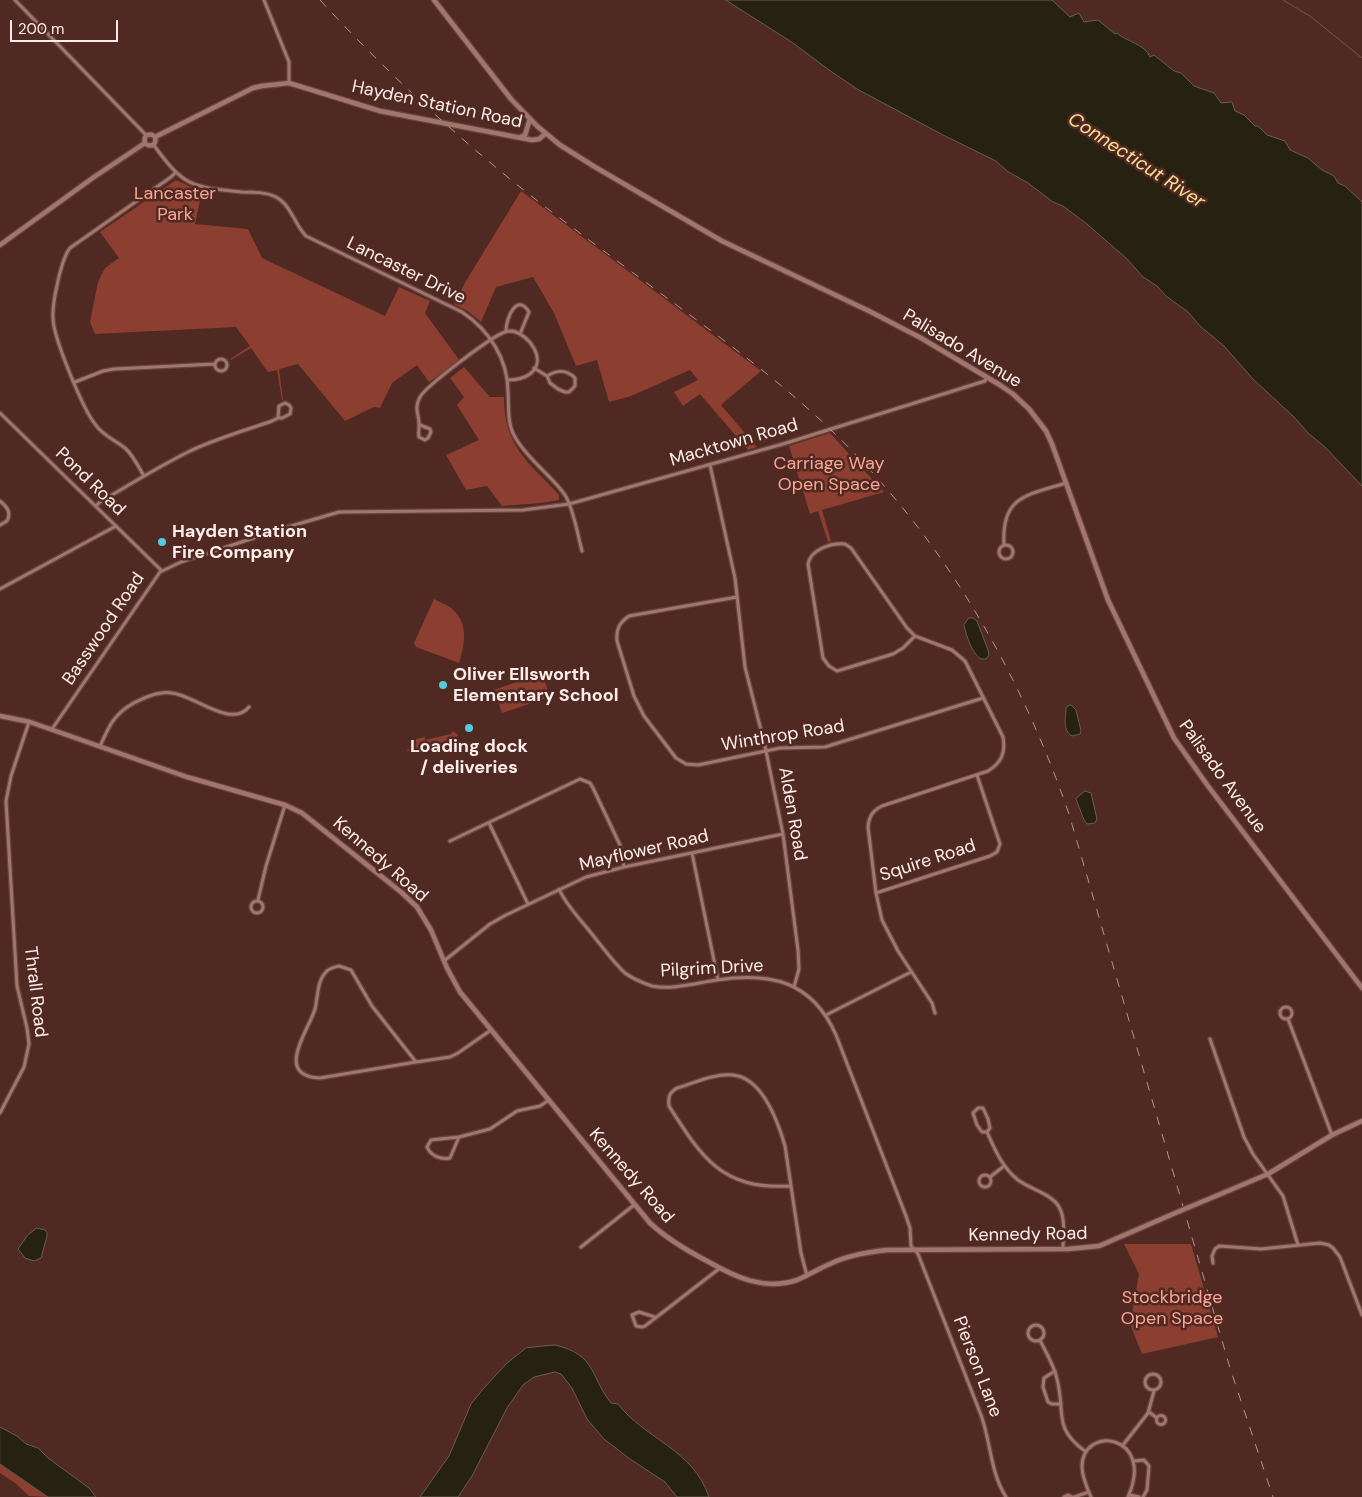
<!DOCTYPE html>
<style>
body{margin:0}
#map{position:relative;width:1362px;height:1497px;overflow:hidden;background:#502922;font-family:"DM Sans",sans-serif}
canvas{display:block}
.scale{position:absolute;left:10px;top:20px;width:108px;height:22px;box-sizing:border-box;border:2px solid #feeeeb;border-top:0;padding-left:6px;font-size:15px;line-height:18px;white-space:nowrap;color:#feeeeb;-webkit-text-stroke:4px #502922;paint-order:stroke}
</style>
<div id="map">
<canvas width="1362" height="1497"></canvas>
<div class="scale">200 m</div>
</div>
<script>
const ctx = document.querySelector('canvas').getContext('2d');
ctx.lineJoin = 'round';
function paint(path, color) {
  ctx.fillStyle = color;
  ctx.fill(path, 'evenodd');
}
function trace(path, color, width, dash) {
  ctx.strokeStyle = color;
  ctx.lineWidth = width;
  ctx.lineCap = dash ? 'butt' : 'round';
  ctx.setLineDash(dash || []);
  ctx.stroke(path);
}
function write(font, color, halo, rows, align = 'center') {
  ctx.font = font + ' "DM Sans",sans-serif';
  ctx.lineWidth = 5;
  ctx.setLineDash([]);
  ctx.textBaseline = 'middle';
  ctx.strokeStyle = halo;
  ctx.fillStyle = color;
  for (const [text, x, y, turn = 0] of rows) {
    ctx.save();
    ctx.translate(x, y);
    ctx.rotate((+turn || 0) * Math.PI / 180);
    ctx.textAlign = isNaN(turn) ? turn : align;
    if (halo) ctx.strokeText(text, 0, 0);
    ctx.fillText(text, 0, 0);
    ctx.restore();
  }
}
const green = new Path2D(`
 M176,180L202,192L195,224L248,229L262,258L385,316L399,287L430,301L425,313L460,361L429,382L417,365L392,383L380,408L374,407L345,421L298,364L279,369L283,400H282L277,370L268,372L251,348L231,360L230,359L250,346L236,327L95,334L90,322L98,282L105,268L119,258L100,232Z
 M521,191L761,371L721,405L757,447L748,450L700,394L683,406L674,392L698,380L690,370L631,396L609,402L597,360L576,366L554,313L533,277L496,287L481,322L469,312L454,304L466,281Z
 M464,367L490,397H504C504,447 528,461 559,495V500L541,503L502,506L487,486L466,490L446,455L479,440L457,405L464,397L450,378Z
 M830,433L884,492L822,510L831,541L828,542L818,511L810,514L789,446Z
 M434,599C439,602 446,604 451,608C469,622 465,644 459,663L416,647L414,643Z
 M542,673L550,697L502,713L494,690Z
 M453,731L458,735L455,740L407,751L412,740L425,737V740L451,734Z
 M1124,1244H1191L1218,1337L1142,1354L1130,1324L1139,1274Z
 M0,1464L48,1497L29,1496L15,1483L0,1473Z`);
const water = new Path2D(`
 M726,0H1052L1070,17L1079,13L1084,22L1098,20L1115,34L1117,33C1127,42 1145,44 1150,57L1154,55L1174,71L1181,73L1194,86L1214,93L1221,103L1232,102L1235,111L1244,115L1255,126H1258L1267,135L1285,141L1290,150L1308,158L1322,170L1334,176L1338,183L1345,186L1362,202V486L1325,447L1308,433L1295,418L1253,379L1224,346L1200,326L1188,312L1166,296L1157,286L1143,277L1127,259L1087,224L1063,206L1053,202L1028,183L1007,171L996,161L943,135L857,89L829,70L793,43Z
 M969,618H973L977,621L988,650L989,655L986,659H981C972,654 966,635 964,625Z
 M1071,705L1076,710L1081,731L1080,734L1072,736C1062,730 1066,718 1066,708Z
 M1085,791L1091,793L1097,819L1095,823L1087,824L1084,820L1076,799Z
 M37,1228L45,1230L47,1232V1236L41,1258L34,1261L25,1258L18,1249L27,1236Z
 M555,1345C597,1355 589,1375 611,1403L618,1404C646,1440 693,1449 709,1497H677L665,1482L630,1459L604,1439L587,1419L572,1388L561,1374L555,1372L534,1377L523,1385L507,1408L472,1476L458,1497H420L449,1456L471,1404L484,1388L507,1363L526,1348Z
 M0,1427L17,1436L26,1444L38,1448L48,1458L89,1488L96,1497H48L0,1464Z`);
const stream = new Path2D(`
 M1283,0L1310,16L1362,58`);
const street = new Path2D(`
 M15,0L146,135
 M264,0L289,62V83
 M153,144C184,187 191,187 242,192C253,192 266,192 276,197C291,205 295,225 306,236L462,312C489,330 508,359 508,392C509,407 507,424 515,437C527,459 552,476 565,495C573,507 578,536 582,551
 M506,331C506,318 517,292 529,312L520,334
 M215 365a6 6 0 1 1 12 0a6 6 0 1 1-12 0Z
 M534,368L547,376L550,383L558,389L565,392H569L575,386V378C566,369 557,370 547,376
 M75,382L103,371L114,369L215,364
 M0,413L161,570
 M420,425L430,429L431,432L428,438L425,440L419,437C418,433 419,431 419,426C420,415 413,410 420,397C426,386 492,336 505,332C507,331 510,331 512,331C529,334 548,360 530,374C523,379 515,380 508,380
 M710,465L735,578L745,667L765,746L783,834L798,950L799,969L794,987
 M144,476C138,466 133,455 125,448C115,440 102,435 95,424C83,409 53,337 53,318C52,304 61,259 70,248L171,177L175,173
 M0,501C6,506 12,512 7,521L0,525
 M96,506L100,502C129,485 158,467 188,452C214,439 244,431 272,421L278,418L279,406L285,403L289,405L291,408L290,414L282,418H278
 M845,544L851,548L907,628L915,636L903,648L893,654L837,671L829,666L823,658L808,564C811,549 831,543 845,544Z
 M1004,545C1001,496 1027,495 1066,483
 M999 552a7 7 0 1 1 14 0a7 7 0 1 1-14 0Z
 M0,589L116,526
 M737,597L629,616C619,623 616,629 617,641L634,696L644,716L676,758L686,764L698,765L780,748L825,747L983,698
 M915,636L952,650L965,661L1003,737C1006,753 1001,763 988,771L882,806C872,811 869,817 868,827L876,893L882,920L898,951L932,1003L935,1013
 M52,729L160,572L181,562L281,529L339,512L523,510L569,504L783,444L985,381L987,377
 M100,746C105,736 109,724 117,716C127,704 156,690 172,693C194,695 231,729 249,707
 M489,823L528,904
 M450,841L580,779L590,783L593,788L620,845L624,867
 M692,853L718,980
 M559,889C567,907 583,922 595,938C605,950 614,963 625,973C633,979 643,983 652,986C673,990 696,983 717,980C771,972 812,981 836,1035L906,1216L910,1228L911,1246L918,1254L981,1415C991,1442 990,1472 1006,1497
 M876,893L990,856L997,852L1000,844L977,775
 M258,900L266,866L285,805
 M251 907a6 6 0 1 1 12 0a6 6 0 1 1-12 0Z
 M444,961L490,924L506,915L586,877L624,867L783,834
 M339,966L351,970L372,1006L416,1062L320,1078C273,1076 309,1030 315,1009C318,997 317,981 326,972C329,968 335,967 339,966Z
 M1280 1013a6 6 0 1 1 12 0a6 6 0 1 1-12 0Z
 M826,1015L911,972
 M1288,1019L1332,1135
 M1210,1039L1244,1137L1253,1154L1283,1196L1298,1245
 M416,1062L450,1057L458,1053L491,1030
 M0,1113L24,1067L29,1044L27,1028L17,986L6,801L11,776L29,722
 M987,1132H982L977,1125L973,1113L978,1108H983L988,1119L990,1128L987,1132C995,1150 1002,1167 1018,1180C1030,1189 1052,1194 1059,1207C1066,1219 1063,1237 1063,1249
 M459,1137L490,1129L517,1111L540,1106L549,1100
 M459,1137L450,1158C441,1160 431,1156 427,1147L431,1140Z
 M979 1181a6 6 0 1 1 12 0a6 6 0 1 1-12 0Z
 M990,1177L1004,1166
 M790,1186C722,1190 702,1158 669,1106C668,1097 669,1093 677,1088C694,1083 715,1073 733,1075C763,1078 778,1122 785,1146L801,1253L807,1276
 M581,1247L634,1205
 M1213,1263L1212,1256L1215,1249L1219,1246L1261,1249L1320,1243L1329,1245L1333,1248L1340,1257L1362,1315
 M655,1317L639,1312L632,1315L636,1326L642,1327L645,1326L720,1268
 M1028 1333a8 8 0 1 1 16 0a8 8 0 1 1-16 0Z
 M1040,1340C1046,1353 1054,1365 1057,1379C1066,1414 1052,1427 1086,1452
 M1055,1371L1044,1378L1043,1387L1048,1402L1052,1404H1061
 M1145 1382a8 8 0 1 1 16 0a8 8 0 1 1-16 0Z
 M1149,1412L1157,1418
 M1156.5 1420a4.5 4.5 0 1 1 9 0a4.5 4.5 0 1 1-9 0Z
 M1123,1445L1148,1413L1154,1391
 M1134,1461L1144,1460L1149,1466L1147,1490L1143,1497
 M1130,1495L1139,1497
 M1064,1497L1068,1495L1072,1497
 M1074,1497L1089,1492
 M1091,1497C1087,1488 1082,1477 1082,1467C1082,1424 1156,1434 1128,1497`);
const secondary = new Path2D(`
 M434,0L511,99L537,126L560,145L595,167L722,241L871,312L921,338L1000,385L1013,394L1029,409L1046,431L1052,444L1108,600L1174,738L1208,786L1362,988
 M144.5 140a5.5 5.5 0 1 1 11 0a5.5 5.5 0 1 1-11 0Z
 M155,137L253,88L262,86L289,83L380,111L532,140L539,139L545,134
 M521,137L525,135L530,119
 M0,245L94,177L145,143
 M0,716L30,722L187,777L285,805L302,813L401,892L417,907L431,930L447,968L460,992L650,1223C667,1239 686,1250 707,1261C735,1277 764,1291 797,1280C809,1275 820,1268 832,1263C849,1255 868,1252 887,1250L1068,1249L1099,1246L1180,1211
 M1223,1193L1268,1174L1332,1135L1362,1121`);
const rail = new Path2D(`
 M320,0C389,75 464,144 544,206C594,244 644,281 694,318C741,353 787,388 830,429C941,535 1019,669 1069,814L1230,1368L1273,1497`);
const secondaryBridge = new Path2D(`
 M1180,1211L1223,1193`);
const markers = [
 [162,542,5,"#55cadf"],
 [443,685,5,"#55cadf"],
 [469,728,5,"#55cadf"]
];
const streetNames = [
 ["Hayden Station Road",437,105,12],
 ["Lancaster Drive",406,271,26],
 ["Palisado Avenue",962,349,31],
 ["Macktown Road",734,443,-16],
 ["Pond Road",90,482,44],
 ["Basswood Road",104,629,-56],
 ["Winthrop Road",783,736,-9],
 ["Palisado Avenue",1222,777,54],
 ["Alden Road",792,814,80],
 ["Mayflower Road",644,851,-13],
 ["Kennedy Road",380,860,41],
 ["Squire Road",928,861,-18],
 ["Pilgrim Drive",712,969,-3],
 ["Thrall Road",35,992,83],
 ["Kennedy Road",631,1176,49],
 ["Kennedy Road",1028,1235,-1],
 ["Pierson Lane",977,1367,69]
];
const parkNames = [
 ["Lancaster",175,194],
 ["Park",175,215],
 ["Carriage Way",829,464],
 ["Open Space",829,485],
 ["Stockbridge",1172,1298],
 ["Open Space",1172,1319]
];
const poiNames = [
 ["Hayden Station",172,532],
 ["Fire Company",172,553],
 ["Oliver Ellsworth",453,675],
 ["Elementary School",453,696],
 ["Loading dock",469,747,"center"],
 ["/ deliveries",469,768,"center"]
];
const waterNames = [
 ["Connecticut River",1136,161,33]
];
paint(green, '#8c3e30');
paint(water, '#262111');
trace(water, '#675e52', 1);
trace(stream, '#675e52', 1);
trace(street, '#644540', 5.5);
trace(secondary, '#644540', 7);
trace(street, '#a3756c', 3);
trace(secondary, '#a3756c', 4.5);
trace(rail, '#b09691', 1, [9, 9]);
trace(secondaryBridge, '#644540', 7, []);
trace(secondaryBridge, '#a3756c', 4.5);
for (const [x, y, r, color] of markers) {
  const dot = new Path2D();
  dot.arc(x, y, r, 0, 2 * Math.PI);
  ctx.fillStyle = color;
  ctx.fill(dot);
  trace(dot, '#502922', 2);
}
write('18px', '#feeeeb', '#502922', streetNames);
write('18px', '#faa796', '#502922', parkNames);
write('bold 18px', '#feeeeb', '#502922', poiNames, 'left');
write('italic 19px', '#fbe193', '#502922', waterNames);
</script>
